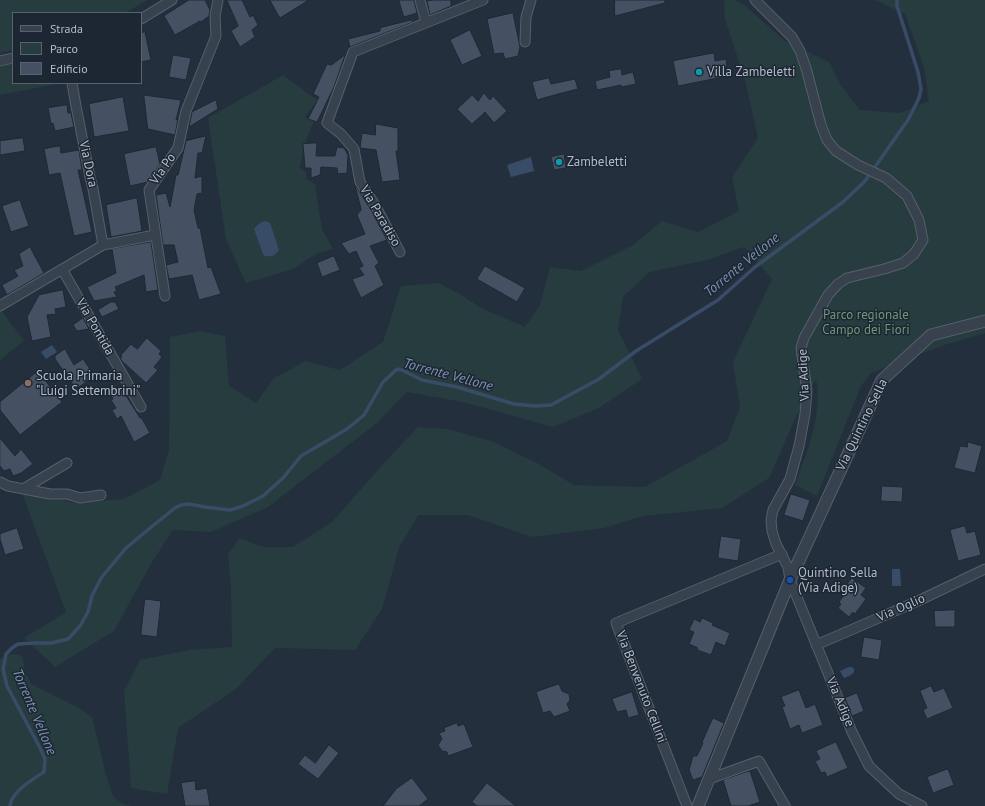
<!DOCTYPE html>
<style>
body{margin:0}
#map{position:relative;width:985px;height:806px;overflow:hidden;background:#242f3e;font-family:"PT Sans",sans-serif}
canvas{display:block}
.legend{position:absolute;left:12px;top:12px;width:130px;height:72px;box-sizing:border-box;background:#1d2633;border:1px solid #59626f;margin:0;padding:5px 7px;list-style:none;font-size:12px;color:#b4bcc9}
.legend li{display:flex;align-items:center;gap:8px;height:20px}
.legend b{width:20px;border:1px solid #59626f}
</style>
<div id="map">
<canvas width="985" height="806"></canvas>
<ul class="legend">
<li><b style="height:5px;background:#38414e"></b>Strada</li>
<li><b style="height:11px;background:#263c3f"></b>Parco</li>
<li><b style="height:11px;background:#455162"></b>Edificio</li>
</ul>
</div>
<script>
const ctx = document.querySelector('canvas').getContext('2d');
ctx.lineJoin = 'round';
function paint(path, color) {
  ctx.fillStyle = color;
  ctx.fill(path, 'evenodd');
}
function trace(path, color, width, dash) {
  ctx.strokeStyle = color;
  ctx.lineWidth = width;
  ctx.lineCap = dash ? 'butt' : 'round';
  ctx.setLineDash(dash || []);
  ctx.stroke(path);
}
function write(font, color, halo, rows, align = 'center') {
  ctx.font = font + ' "PT Sans",sans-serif';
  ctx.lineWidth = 3;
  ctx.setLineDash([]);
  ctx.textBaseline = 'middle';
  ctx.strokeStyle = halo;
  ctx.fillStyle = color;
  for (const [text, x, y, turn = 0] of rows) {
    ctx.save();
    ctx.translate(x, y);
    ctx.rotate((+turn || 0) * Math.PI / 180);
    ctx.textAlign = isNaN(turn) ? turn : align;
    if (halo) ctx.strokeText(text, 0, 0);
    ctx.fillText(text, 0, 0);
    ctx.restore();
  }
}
const green = new Path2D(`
 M0,0H148L125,13H13V50L0,53Z
 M724,0H734L743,4L785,41L829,62L840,84L860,110L900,113L929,101L924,67L905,14L875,0H985V333L941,346L874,372H872L861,386L817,496L795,485C807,452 823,414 816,379L794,421L769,478L722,508L643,516L604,528L532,537L468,515H418L399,548L382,609L355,650L275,648L236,689L178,728L167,794L131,788L124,691L140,660L190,650L232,647L231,588L228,554L240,538L263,547H293L332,522L384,463L418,427L447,429L491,441L537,463L574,485L645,487L727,441L740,407L733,362L772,279L744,247L707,260L649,272L623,297L618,330L642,379L599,408L553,427L463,402L407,392L377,423L268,507L211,532L173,530L152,562L114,631L55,667L24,638L66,612L21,490L75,503L124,499L160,480L169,450L170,337L201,331L225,336L229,386L256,403L274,378L306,361L340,370L383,342L401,286L438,283L458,293L483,309L525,327L540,305L550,267L581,271L633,245L662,221L698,232L739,211L732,177L758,138L745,80L725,19Z
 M13,63V83H61L0,95V67Z
 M283,75L307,93L318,100L305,117L314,121L304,145L300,168L306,172V179L315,184L322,229L333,249L316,254L293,269L246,283L226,239L208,118Z
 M1,310L24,341L0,360V311Z
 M10,654L19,655L23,658L25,672L31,684L79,708L92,717L107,779L114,798L124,804L131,806H151H0V659Z`);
const water = new Path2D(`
 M531,157L534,171L511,177L507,165Z
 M265,221L270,223L279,250C275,256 272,257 265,256L263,254L254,229C257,225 260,222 265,221Z
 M52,345L57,352L46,359L41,352Z
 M892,569H900L901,586H892Z
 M849,667H852L854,669C855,675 848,676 844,678L840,671Z`);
const stream = new Path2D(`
 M10,806C11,792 33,779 44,772L45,759L40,748L7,686L3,669L6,654L12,648L18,644L35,643H51L68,639L80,626L88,612L92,596L101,578L126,548L155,524L175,508L181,505L189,504L205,507L230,510L243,506L263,496L283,478L301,456L347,429L364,415L383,382L396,370L400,369L422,380L457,387L514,404L535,406L551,405L599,379L636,351L718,300L755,267L843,202L865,181L908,120L919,98L921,89L918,72L897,6V0`);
const building = new Path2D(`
 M189,0H205L210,10L209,16L201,22L200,21L175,35L164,16Z
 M227,0H242L250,17L253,15L258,25L252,30L255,37L240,47L231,31L238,26Z
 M270,0H309L280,18Z
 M399,0H414L417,13L404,17Z
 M434,0H451V6L430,15L427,1Z
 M615,0H665V3L615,16Z
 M513,13L520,47L518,56L505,59L503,53L494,54L487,19Z
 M412,20L413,22L350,47L348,39L380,31V28Z
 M470,30L482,56L462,65L450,40Z
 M145,32L151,60L141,62V33Z
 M714,53L715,61L726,59L727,67L722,68L723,77L678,86L673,61Z
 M173,55L191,58L186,80L169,77Z
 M345,55L334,87L317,122L308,119L319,97L313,94L327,64L331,65Z
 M621,69L622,75L633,72L636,84L622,87L621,85L597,90L595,81L610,77L609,71Z
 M549,78L551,84L575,79L578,89L558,94L537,100L532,82Z
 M484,93L490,100L493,96L507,111L494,123L485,112L472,124L457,109L472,95L478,101Z
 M144,95L181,100L176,120L178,119L175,135L148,129Z
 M123,97L129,131L94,137L89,104Z
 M216,100L218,109L189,127L192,112Z
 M67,105L68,113H71L74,127L55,131L53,123L51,124L48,108Z
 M376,124L398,128V151H396L400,180L382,182L376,150L360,148L362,133L375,135Z
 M206,136L202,153H198L195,178L202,176V193L197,194L194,210L198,228H200L208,268L211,267L221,294L199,300L192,275L169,279L166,265L178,262L174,245H163L156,195L166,193L170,207L176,175H178L186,141Z
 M23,138L25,151L0,155V141Z
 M317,143L316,156H335L337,147L344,148L348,155L347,173L338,174L337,168L321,167L320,175L311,178V168H305L303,144Z
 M60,146L61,153L79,150L82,170H78L92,232L74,236L60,173L49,175L44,149Z
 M156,147L160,164L148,182L130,186L124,154Z
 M564,154L566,168L554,170L551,157Z
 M355,185L370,208L387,240L370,246L379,263L375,266L384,285L361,298L352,279L364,275L359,268L363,266L356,251L349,254L341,243L365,234L357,215L361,210Z
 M137,198L142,231L111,237L106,205Z
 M20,200L29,226L11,232L2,206Z
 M151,242L158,290L146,292L144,275L115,287L117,291L114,292L117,297L94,301L87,287L116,273L112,249Z
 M30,247L44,273L7,295L2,285L18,276L14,270L23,266L19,254Z
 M334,256L340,270L322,277L317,263Z
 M485,266L525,288L517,302L477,279Z
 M63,290L66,307L55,309L56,314L47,315L51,337L32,341L27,317L39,295Z
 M111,302H115L119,309L102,317L98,310Z
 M83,318L89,329L77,331L73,325Z
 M147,338L161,351L159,354L162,357L154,367L158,370L146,383L122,361L120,358L122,357L121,355L131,344L137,349Z
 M65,349L74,365L83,359L95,376L76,389L55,359V356Z
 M38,371L62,402L20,435L0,410V402Z
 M120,386L140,418L141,417L150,433L134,442L121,416L117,419L112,410L116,408L111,400L113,399L109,392Z
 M0,438L15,456L21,449L33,464L21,473L13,476L10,469L4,471L0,466Z
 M968,442L982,446L975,473L954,468L960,446L967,447Z
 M882,486L903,487L902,502L881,501Z
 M791,494L810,500L803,521L784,515Z
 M965,526L967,533L975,531L981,555L958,561L950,530Z
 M17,528L24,549L5,555L0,539V534Z
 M721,536L741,539L738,561L718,558Z
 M852,578L866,588L861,595L866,599L855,614L853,612L849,617L838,608L841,604L839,602L849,588L846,586Z
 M145,599L161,601L157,637L141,635Z
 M955,610V627H935L934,611Z
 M702,618L713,623L712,625L730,633L725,646L716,642L711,655L697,650L698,648L689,644L694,632L689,630L694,619L700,622Z
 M864,637L882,640L879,660L861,657Z
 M559,684L562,691L569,694L570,700L567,704L570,711L554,717L550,711L543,713L536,692Z
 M931,686L934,692L944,688L953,708L927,719L923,710L927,708L920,691Z
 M799,690L806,708L815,704L823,725L802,733L799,725L790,729L782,707L785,706L781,697Z
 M632,692L639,715L628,718L626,710L617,712L612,699Z
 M857,693L864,711L852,716L845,698Z
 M713,718L724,723L702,777L693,780L689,770L693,756H697L703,743H702Z
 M457,723L458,726L464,724L473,747L448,756L447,752L442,751L438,745L442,739L439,733L445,731L444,728Z
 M836,742L848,768L827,777L825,772L821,773L815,761L820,759L816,751Z
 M329,745L339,753L318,779L298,764L305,755L315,763Z
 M948,769L954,785L933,793L927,777Z
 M750,771L760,802L748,806H731L723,780Z
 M412,778L428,799L419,806H383L396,789Z
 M195,781L196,790L207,788L210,806H185L181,783Z
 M487,783L516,806H477L472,802Z`);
const minor = new Path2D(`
 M420,0L426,22
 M755,0L792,37L800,51L806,68L821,125L827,140L836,151L858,165L886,178L907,196L919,220L923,240L914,254L903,263L884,269L847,278L838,284L828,295L804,338L801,348L807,391L805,414L799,446L790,479L773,510L771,520L772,531L776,544L788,567L790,580L852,732L869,766L899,794L922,806
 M141,19L172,0
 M525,42L526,17L531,0
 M0,61L13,58
 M72,83L76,106L90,177L93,189L103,245
 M400,252L375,205L360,182L354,149L341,134L327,123L353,52L483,0
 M62,269L141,407
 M165,296L149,190L178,148L186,111L216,36L215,16L218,0
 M0,306L103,245L155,235
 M0,482L8,486L50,494H67L80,498L101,495
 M23,489L67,463
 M816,645L918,601L985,569
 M709,779L759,761L785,806
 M687,806L616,623L782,554`);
const tertiary = new Path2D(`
 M698,806L790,580L882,380L931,335L985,321`);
const markers = [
 [699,72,4,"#0f9aa8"],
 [559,162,4,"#0f9aa8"],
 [28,383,4,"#8d6e63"],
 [790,580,4,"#1a4fb4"]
];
const poiNames = [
 ["Villa Zambeletti",707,72],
 ["Zambeletti",567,162],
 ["Scuola Primaria",36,376],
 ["\"Luigi Settembrini\"",36,391],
 ["Quintino Sella",798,573],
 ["(Via Adige)",798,588]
];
const streetNames = [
 ["Via Dora",88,164,78],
 ["Via Po",163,169,-55],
 ["Via Paradiso",380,216,60],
 ["Via Pontida",95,327,60],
 ["Via Adige",804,375,-93],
 ["Via Quintino Sella",862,425,-64],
 ["Via Oglio",901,608,-24],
 ["Via Benvenuto Cellini",641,687,69],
 ["Via Adige",840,702,67]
];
const parkNames = [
 ["Parco regionale",866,315],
 ["Campo dei Fiori",866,330]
];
const waterNames = [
 ["Torrente Vellone",742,265,-39],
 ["Torrente Vellone",448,375,15],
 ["Torrente Vellone",34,712,67]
];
paint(green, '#263c3f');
paint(water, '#394c67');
trace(stream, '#394c67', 3.5);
paint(building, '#455162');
trace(building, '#1f2835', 1);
trace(minor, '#565f6c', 11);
trace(tertiary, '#565f6c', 13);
trace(minor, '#38414e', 9);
trace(tertiary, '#38414e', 11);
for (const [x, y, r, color] of markers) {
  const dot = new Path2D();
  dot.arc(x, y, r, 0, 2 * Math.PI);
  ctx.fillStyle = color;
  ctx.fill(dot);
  trace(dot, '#1d2633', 1.5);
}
write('13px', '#b4bcc9', '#1d2633', poiNames, 'left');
write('13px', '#b4bcc9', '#1d2633', streetNames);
write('13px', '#6b9a76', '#1d2633', parkNames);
write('italic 14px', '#7c92b1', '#1d2633', waterNames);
</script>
